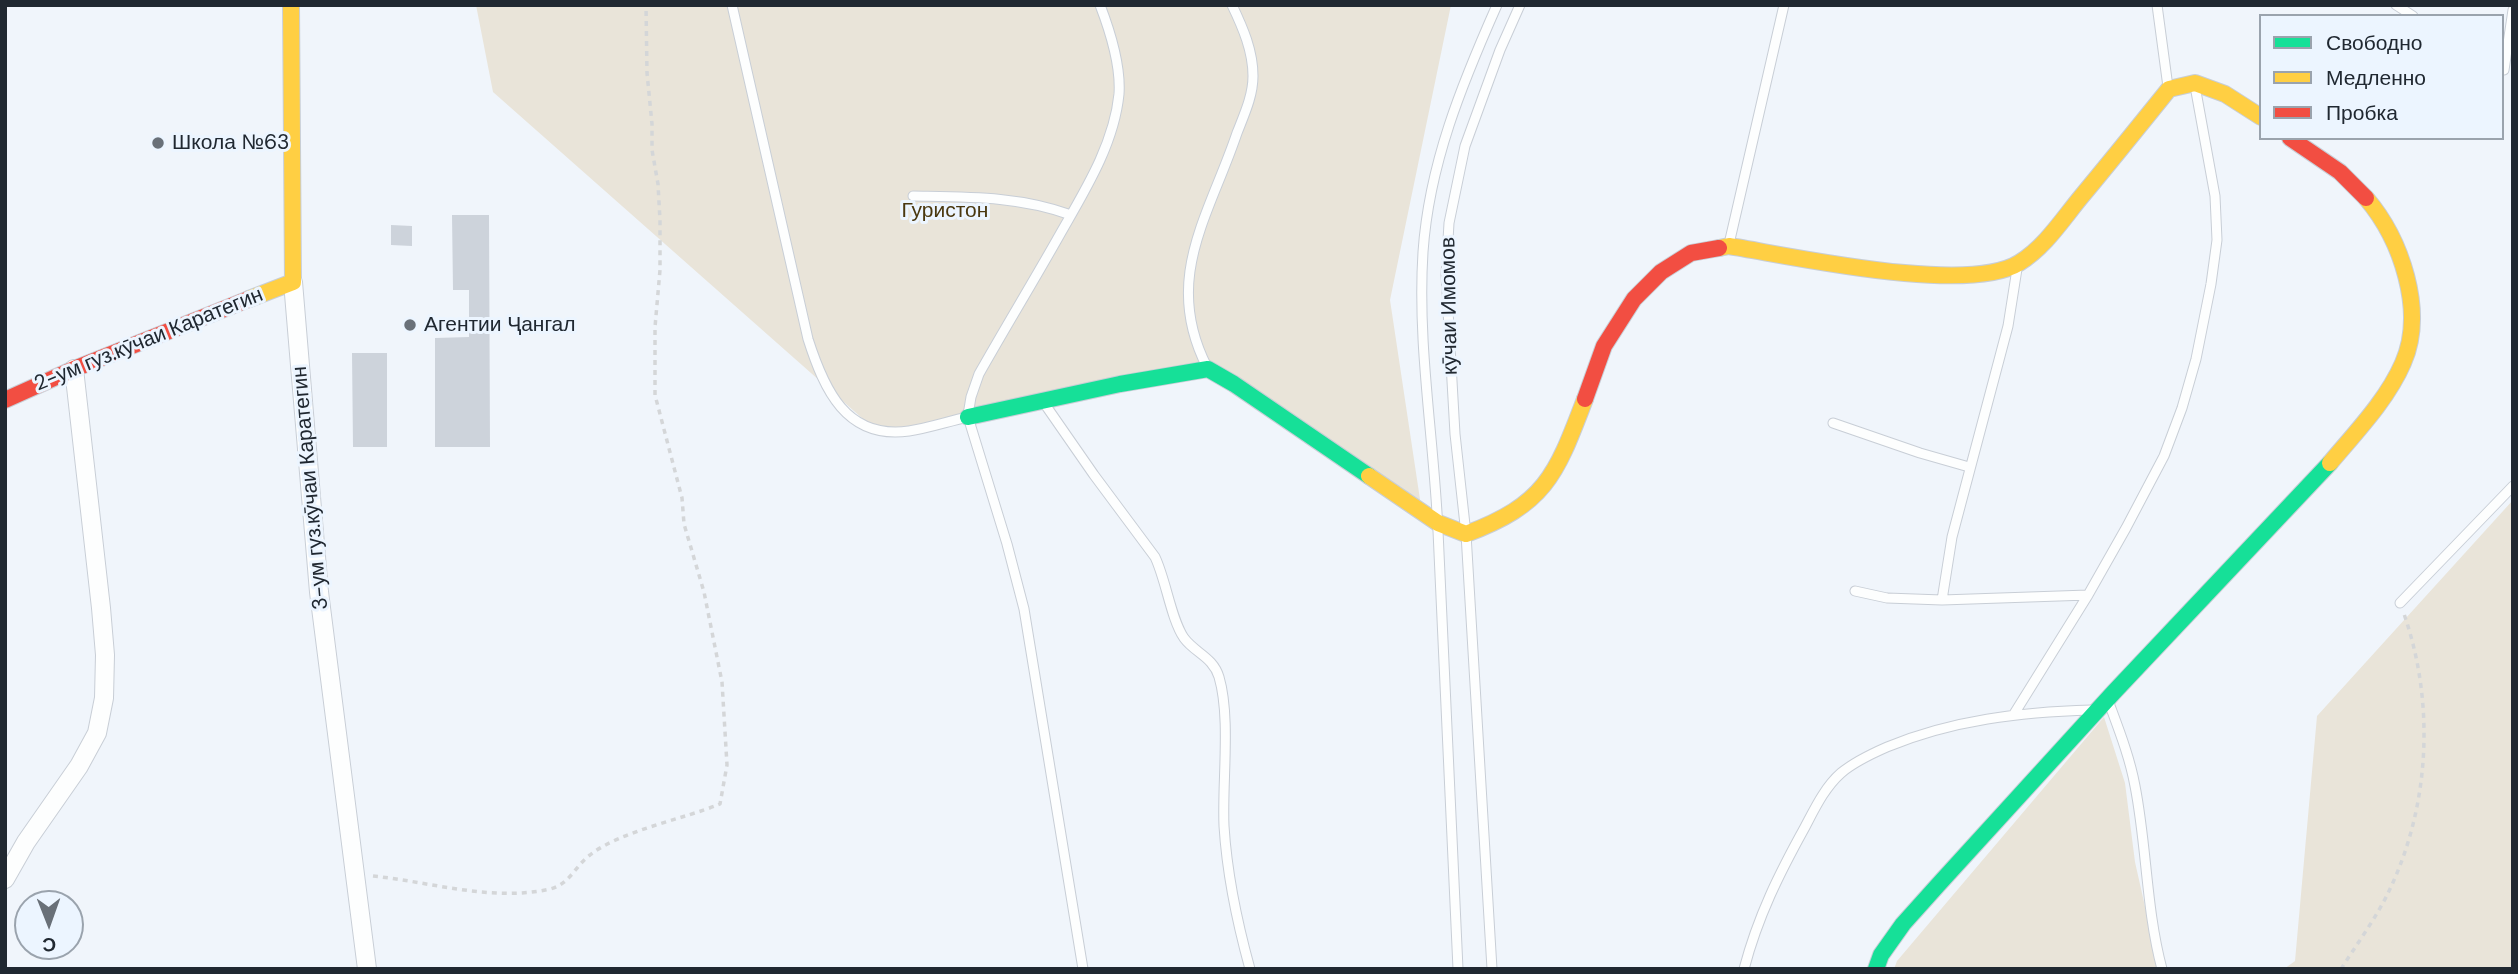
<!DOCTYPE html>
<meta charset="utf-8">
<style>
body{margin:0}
#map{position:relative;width:2518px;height:974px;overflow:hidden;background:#f0f5fb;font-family:"DM Sans",sans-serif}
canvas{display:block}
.frame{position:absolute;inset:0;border:7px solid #202831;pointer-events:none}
.legend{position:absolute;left:2259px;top:14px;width:245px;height:126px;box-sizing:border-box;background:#ecf5ff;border:2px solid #9aa3ad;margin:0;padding:9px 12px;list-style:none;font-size:21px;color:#202831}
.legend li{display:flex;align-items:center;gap:14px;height:35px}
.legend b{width:35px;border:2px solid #9aa3ad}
.north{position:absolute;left:14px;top:890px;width:70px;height:70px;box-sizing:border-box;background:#ecf5ff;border:2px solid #9aa3ad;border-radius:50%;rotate:179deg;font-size:19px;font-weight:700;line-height:28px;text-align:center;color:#202831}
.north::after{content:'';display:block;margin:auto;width:24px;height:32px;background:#697078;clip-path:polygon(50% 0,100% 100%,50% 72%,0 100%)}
</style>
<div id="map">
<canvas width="2518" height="974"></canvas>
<div class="frame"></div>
<ul class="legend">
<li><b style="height:9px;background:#16e098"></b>Свободно</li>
<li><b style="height:9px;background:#ffcf43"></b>Медленно</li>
<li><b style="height:9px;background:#f24e42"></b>Пробка</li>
</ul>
<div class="north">С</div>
</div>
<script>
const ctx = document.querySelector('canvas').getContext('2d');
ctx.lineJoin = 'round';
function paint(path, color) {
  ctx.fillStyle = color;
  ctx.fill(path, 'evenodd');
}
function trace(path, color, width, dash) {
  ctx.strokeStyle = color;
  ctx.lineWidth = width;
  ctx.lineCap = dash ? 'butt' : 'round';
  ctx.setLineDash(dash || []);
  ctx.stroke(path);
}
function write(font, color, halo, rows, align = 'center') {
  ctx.font = font + ' "DM Sans",sans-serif';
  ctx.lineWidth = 6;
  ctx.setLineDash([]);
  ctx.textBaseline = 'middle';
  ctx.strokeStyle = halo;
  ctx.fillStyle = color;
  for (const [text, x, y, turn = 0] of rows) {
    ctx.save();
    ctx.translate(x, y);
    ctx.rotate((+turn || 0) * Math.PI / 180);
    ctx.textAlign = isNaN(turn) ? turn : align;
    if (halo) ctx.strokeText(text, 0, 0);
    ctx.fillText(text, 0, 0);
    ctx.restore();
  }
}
const green = new Path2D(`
 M476,5H1451L1390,300L1421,506L1197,372L880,434L493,92Z
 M2513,500V969H2284L2295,961L2317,716Z
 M2104,717L2125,783L2135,862L2159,969H1894L1897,961Z`);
const building = new Path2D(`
 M452,215H489L490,447H435V338L469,337V290H453Z
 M391,225L412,226V246L391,245Z
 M352,353H387V447H353Z`);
const path = new Path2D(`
 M373,876C431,882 492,902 550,889C570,884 575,866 590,855C620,831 684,819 720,804L727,765L722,682L704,592L684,524L682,498L655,395V327L660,270V220L658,184L652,150V124L647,73L646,5
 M2341,969C2355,947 2378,915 2389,891C2430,806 2435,703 2404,614`);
const lane = new Path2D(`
 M732,5L808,339C824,389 846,440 909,431C929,428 949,421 968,417L1007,544L1024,609L1083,969
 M2157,5L2168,87
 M2396,5L2413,16
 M2504,70L2513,10
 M913,196C967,197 1020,196 1071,215
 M1729,244L1784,5
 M2017,269L2008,326L1952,537L1942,600L2088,595
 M1207,367C1162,279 1209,216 1237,133C1244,115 1253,96 1253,76C1253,51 1243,28 1232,5
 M1044,403L1094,475L1155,557C1166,580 1171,619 1184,638C1195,653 1213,657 1219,677C1231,718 1222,782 1224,826C1227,874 1237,922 1250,969
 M968,415L971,397L979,374C1005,328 1033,282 1059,236C1084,192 1114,145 1119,94C1121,65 1110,31 1100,5
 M1833,423L1920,453L1969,467
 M1855,591L1887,598L1942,600
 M2400,603L2513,486
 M2109,703C2119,730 2130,758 2135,786C2147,847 2146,909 2162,969
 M2014,714L2088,595L2126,528L2164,456L2182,408L2196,359L2211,284L2217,240L2215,196L2195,86
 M1458,969C1451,823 1445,677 1438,531C1434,438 1417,345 1423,252C1429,164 1462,84 1497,5
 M1492,969L1466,534L1455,434L1446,275L1449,223L1465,146L1500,50L1520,5
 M1744,969C1758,916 1779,874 1805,827C1815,808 1825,787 1841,773C1854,762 1871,754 1887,747C1952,720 2021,712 2091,710`);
const street = new Path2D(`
 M293,282L319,592L367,969
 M5,879L26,842L79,766L97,733L104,698L105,655L101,608L74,369`);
const fast = new Path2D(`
 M968,417L1120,384L1208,369L1234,384L1369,476
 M1876,969L1881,955L1903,924L1938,885L2114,692L2330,463`);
const slow = new Path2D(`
 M1719,248L1729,246C1792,256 1967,295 2019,263C2045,247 2062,220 2081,197C2111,161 2140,125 2169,89L2195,83L2225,94L2261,117
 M249,299L293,282L291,5
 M2330,463C2356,432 2387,400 2403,363C2426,311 2401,239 2366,198
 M1369,476L1438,523L1466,534C1546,504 1556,475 1585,399`);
const jam = new Path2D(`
 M2290,138L2340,172L2366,198
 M1585,399L1604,346L1634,299L1661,272L1691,253L1719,248
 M5,400L74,369L249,299`);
const markers = [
 [158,143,7,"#697078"],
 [410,325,7,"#697078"]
];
const poiNames = [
 ["Школа №63",172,143],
 ["Агентии Ҷангал",424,325]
];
const parkNames = [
 ["Гуристон",945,211]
];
const streetNames = [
 ["кӯчаи Имомов",1450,306,-91],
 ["2-ум гуз.кӯчаи Каратегин",149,340,-22],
 ["3-ум гуз.кӯчаи Каратегин",311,488,-95]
];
paint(green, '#e9e4d9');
paint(building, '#cdd3db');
trace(lane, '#c8ced6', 11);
trace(street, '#c8ced6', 20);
trace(fast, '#c8ced6', 18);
trace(slow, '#c8ced6', 18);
trace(jam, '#c8ced6', 18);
trace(path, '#d4d6d8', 3.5, [5, 5]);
trace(lane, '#fdfefe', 9);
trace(street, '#fdfefe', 18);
trace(fast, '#16e098', 16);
trace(slow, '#ffcf43', 16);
trace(jam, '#f24e42', 16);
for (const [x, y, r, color] of markers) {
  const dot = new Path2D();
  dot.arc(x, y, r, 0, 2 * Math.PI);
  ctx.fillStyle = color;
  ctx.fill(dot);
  trace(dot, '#ecf5ff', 2.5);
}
write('21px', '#202831', '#ecf5ff', poiNames, 'left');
write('21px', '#4a380f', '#ecf5ff', parkNames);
write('21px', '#202831', '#ecf5ff', streetNames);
</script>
